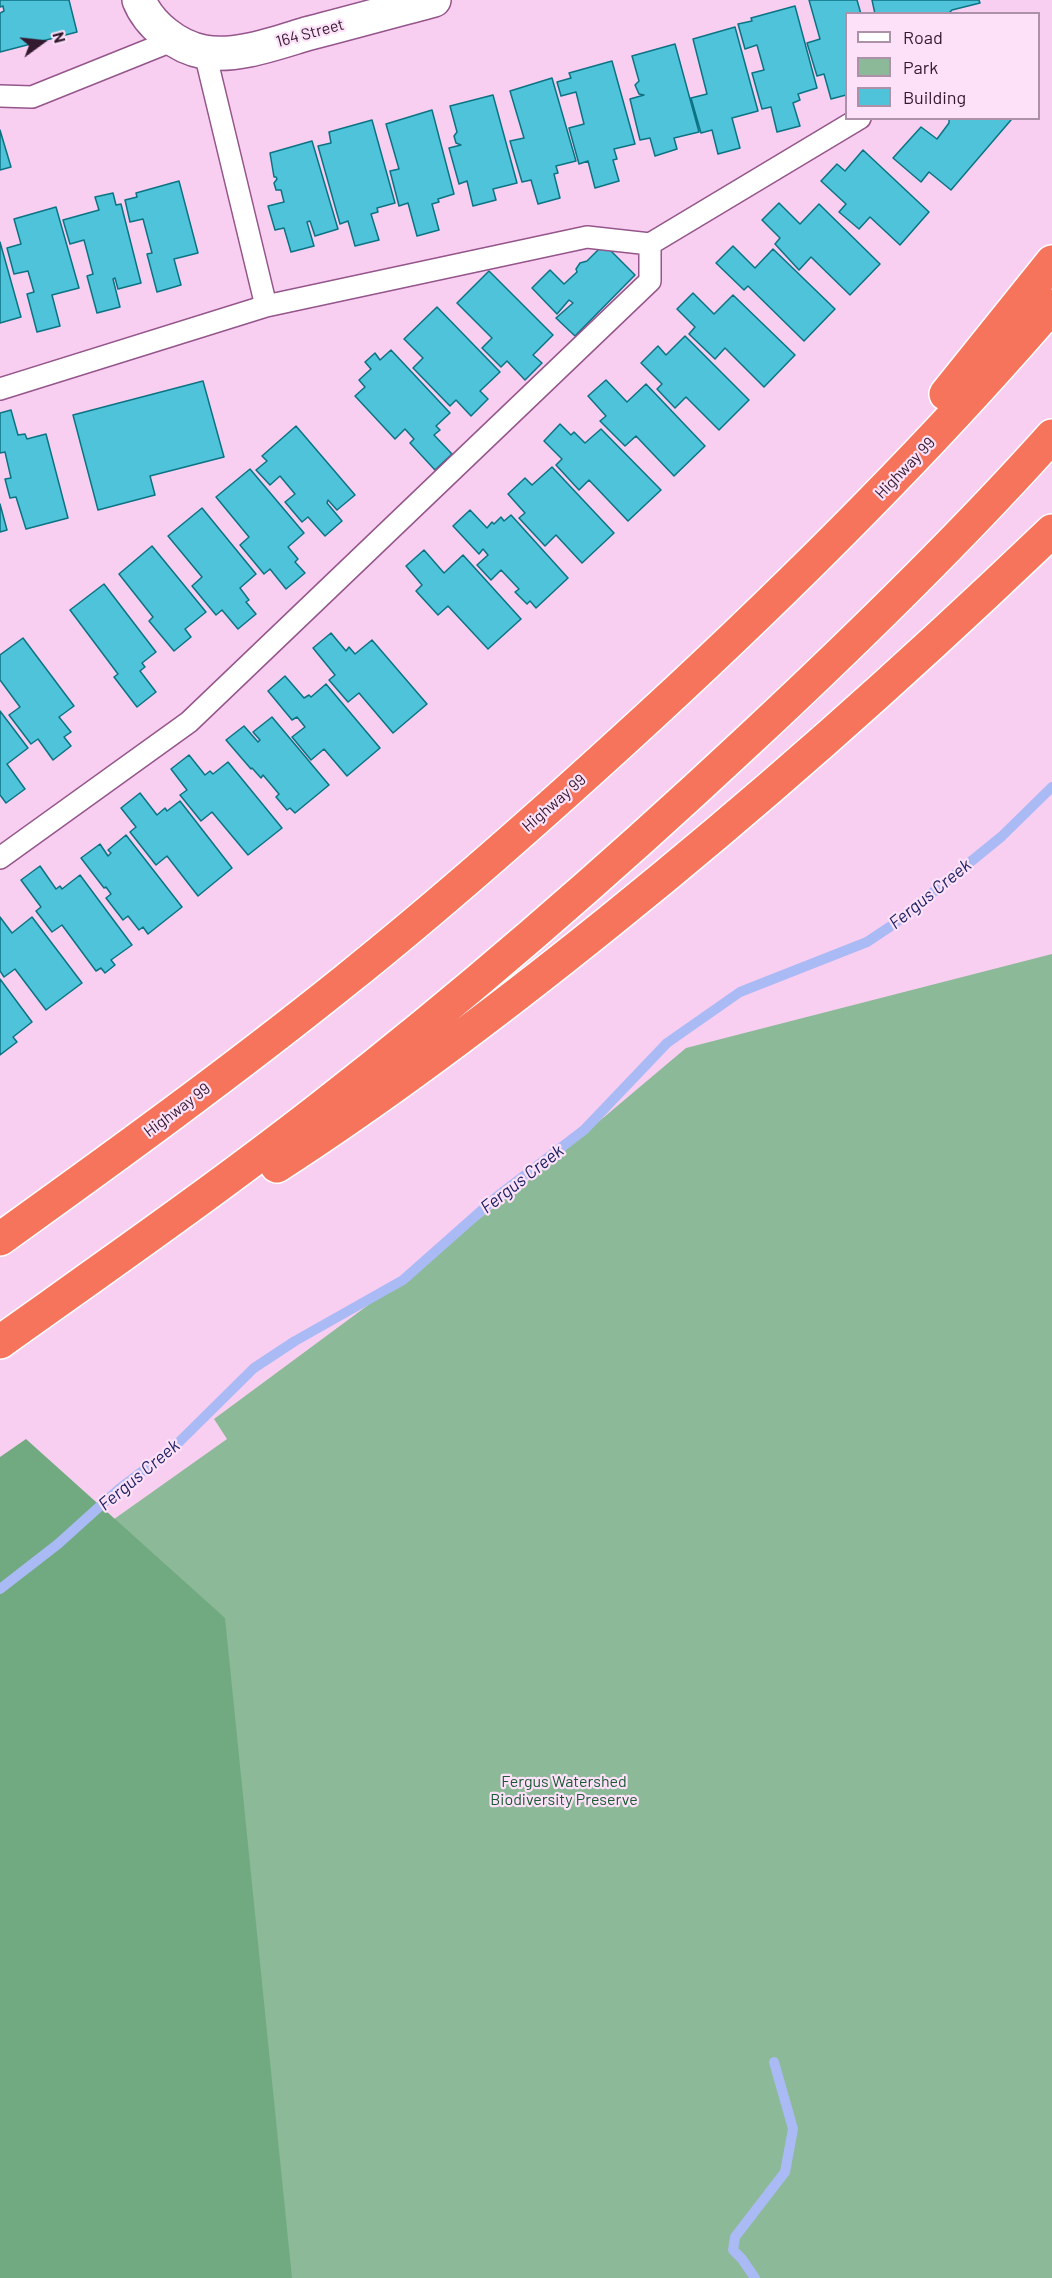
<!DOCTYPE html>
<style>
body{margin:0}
#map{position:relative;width:1052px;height:2278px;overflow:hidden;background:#f9cff1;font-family:Barlow,sans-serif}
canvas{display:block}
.legend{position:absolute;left:845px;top:12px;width:195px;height:108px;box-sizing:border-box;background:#fde1f8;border:2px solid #ac91a8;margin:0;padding:8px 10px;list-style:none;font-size:18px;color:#331a2f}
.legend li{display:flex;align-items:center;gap:12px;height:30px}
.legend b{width:30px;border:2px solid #ac91a8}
.north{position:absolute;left:12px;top:12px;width:60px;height:60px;-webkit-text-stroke:4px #fde1f8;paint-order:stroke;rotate:75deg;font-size:16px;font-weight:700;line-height:24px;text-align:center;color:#331a2f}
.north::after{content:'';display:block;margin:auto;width:21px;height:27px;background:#331a2f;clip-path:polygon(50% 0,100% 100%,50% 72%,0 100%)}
</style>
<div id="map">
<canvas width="1052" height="2278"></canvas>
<ul class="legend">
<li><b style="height:8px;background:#fff"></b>Road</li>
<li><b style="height:16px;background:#8cb998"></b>Park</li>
<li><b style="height:16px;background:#4ec3d9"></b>Building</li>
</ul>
<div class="north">N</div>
</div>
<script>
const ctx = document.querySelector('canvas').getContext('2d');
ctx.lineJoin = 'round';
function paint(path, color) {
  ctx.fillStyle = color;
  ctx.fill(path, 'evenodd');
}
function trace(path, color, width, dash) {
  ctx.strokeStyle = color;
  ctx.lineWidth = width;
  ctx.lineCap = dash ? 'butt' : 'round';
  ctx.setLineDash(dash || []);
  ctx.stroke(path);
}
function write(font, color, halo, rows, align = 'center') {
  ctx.font = font + ' Barlow,sans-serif';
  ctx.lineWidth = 4.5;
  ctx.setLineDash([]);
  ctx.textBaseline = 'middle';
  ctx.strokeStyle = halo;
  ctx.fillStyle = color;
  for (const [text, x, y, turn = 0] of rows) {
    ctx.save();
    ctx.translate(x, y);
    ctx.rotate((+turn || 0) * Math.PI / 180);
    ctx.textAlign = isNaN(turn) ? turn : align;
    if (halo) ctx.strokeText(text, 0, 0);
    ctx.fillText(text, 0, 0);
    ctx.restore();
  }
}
const green = new Path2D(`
 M1052,954V2278H0V1600L227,1439L214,1419L375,1300L533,1177L686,1048Z`);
const forest = new Path2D(`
 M26,1439L225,1618L292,2278H0V1457Z`);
const stream = new Path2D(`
 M0,1589L58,1544L119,1489L173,1448L254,1368L295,1341L403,1280L499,1195L584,1130L667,1043L740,992L867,942L894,924L1001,837L1052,787
 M755,2278L742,2259L733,2250L735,2237L785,2172L793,2129L774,2062`);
const building = new Path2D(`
 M0,0H69L77,32L0,52V13L4,11L3,6L0,7Z
 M809,0H857L861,14H846V95L831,99L824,74L817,76L807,43L820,39Z
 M872,0H979L980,3L952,10L948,14H875Z
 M795,6L817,88L798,94L800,100L793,103L800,126L777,132L771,107L762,109L752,73L764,70L757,45L745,49L738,24L752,21L751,18Z
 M735,27L758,111L732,118L740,148L718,154L712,130L701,133L691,98L707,94L693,39Z
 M675,44L699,132L674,138L677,149L655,156L650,138L640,140L630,99L644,95L639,94L635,85L639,81L632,56Z
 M612,61L635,144L614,149L617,159L613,160L619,181L595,188L588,161L579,164L569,128L584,124L576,92L561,96L557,82L571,78L569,73Z
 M552,78L576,161L556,166L558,173L554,174L560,198L538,204L531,180L522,182L510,141L524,138L510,91Z
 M493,95L517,183L493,189L496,200L473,206L467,181L459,184L449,148L461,145L456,143L454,136L457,132L450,106Z
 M432,110L454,194L438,199L439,202L432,204L439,230L417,236L408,203L399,206L390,171L399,169L386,124Z
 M1008,118L1011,120L951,190L929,172L921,182L893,158L921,127L937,139L949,123V118Z
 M372,120L395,203L377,208L378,212L371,214L379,240L355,246L348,221L340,224L318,146L331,143L329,132Z
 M0,130L11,167L0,170Z
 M312,141L338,229L315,236L310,221L307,222L314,246L291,252L284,228L275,230L268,206L284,202L281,190H276L274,183L277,179L276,177H274L270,153Z
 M863,150L929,212L900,245L870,217L859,229L839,212L846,204L821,181L837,164L845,171Z
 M179,181L198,253L174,259L181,285L157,292L147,254L152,253L143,219L130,222L125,200L137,197L136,193Z
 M113,193L116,205L121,204L141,283L118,289L115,278L113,279L120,307L97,313L87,276L93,274L84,240L70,244L63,220L99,210L95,197Z
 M779,203L800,224L819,204L880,264L850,295L811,257L799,270L775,244L780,238L762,220Z
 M56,207L79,288L52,295L60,326L37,332L27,294L34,292L28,271L14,274L7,248L21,244L14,219Z
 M0,242L21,317L0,323Z
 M604,244L635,275L575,336L556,318L573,303L569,300L557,314L532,288L550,270L564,284L577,272L576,269L580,263L587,261Z
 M733,246L755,268L773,249L835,309L804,341L748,286L744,290L716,263Z
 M489,271L553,335L533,355L542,363L525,380L507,361L501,367L482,348L492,338L457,303Z
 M693,293L714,314L733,295L795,355L764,387L725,348L715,359L689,334L695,327L677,309Z
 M437,307L500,372L480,391L488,399L471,416L456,400L450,406L413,368L423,358L404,339Z
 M685,336L749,400L719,430L686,397L675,408L657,389L662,384L641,363L658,346L666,355Z
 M391,350L450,413L436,426L440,430L434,435L452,454L435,470L410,443L414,439L405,429L395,439L355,396L365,387L359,380L371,369L365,362L375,353L380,360Z
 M606,380L627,402L646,384L705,446L674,476L636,436L625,446L600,421L606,416L588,396Z
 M203,381L224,457L150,476L155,495L98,510L73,415Z
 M11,410L18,435L25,434L27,439L46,434L68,518L26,529L16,497L10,498L5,479L11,478L5,452L0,453V413Z
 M560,424L571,435L574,432L585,443L601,429L661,490L628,521L589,480L579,490L556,465L562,459L544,441Z
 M296,426L355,495L337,510L328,500L327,503L342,521L325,536L308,517L302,522L285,502L295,494L280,476L270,485L256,470L267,461L262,456Z
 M552,467L614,533L582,563L556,535L545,546L519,518L525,513L508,494L525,478L532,485Z
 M250,469L304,533L288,547L298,559L295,562L305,573L286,589L270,569L264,574L240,545L249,537L216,497Z
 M0,504L7,530L0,532Z
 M202,508L256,574L240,588L249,600L246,602L256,614L238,629L222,610L216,615L192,586L202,577L168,536Z
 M470,510L487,528L492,522L494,524L501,517L504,521L511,515L568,578L536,608L530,601L527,604L515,592L519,589L501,570L491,580L477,565L488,555L483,549L479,554L453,526Z
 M152,546L206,612L185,629L191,637L174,651L149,621L153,617L119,574Z
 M424,550L444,573L463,555L521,619L488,649L448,606L438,615L416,591L422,585L406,566Z
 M104,584L156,652L142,663L145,667L140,671L156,692L137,707L114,677L118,674L70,610Z
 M331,633L346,651L349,647L355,654L372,640L427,704L393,733L359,693L348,702L329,680L335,675L313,648Z
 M23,638L74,706L59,717L71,732L64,737L71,746L53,760L38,739L31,744L9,715L20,707L0,680V655Z
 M285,676L304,698L309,695L311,697L326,684L380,748L347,776L324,749L311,760L292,737L305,727L297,717L292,720L268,691Z
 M0,711L28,748L7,764L25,789L6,803L0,795Z
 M272,717L329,785L295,813L290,808L287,810L276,797L279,794L263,775L261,778L252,768L251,769L226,740L244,726L258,742L260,740L253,732Z
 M189,755L205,775L210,771L213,774L228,762L282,828L248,855L212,812L201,821L180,795L187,790L171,769Z
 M140,793L157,815L165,808L167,811L180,801L232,868L198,896L167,856L156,865L130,832L136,827L121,808Z
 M126,835L182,907L148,934L143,927L139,930L128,916L123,920L106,898L111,894L106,887L104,888L81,858L100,844L108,856L111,853L108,850Z
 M40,866L56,889L60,886L62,889L80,875L132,945L111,960L115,965L105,973L101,968L96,971L62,925L52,932L36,911L41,907L21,880Z
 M0,917L12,933L32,917L82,983L46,1010L15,969L4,977L0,971Z
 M0,979L32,1022L13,1037L17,1042L0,1055Z`);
const lane = new Path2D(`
 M205,53L266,306
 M0,96L32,97L174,40
 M650,244L860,118
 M0,389L266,306L587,237L650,244V281L189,722L0,858`);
const street = new Path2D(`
 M139,0C149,25 177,47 204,52C235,58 276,43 306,34C349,23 392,11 434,0`);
const highway = new Path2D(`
 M946,394L1052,262
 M277,1166C393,1091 502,1008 610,921C763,798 910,667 1052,531
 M0,1239C117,1155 234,1070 346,980C451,896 552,806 651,715C791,586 927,451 1052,306
 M0,1342C108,1265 217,1189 322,1107C471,991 613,867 751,738C855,641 957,542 1052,436`);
const streetNames = [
 ["164 Street",310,33,-15],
 ["Highway 99",905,468,-46],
 ["Highway 99",554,803,-41],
 ["Highway 99",177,1110,-37]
];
const parkNames = [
 ["Fergus Watershed",564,1782],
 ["Biodiversity Preserve",564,1800]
];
const waterNames = [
 ["Fergus Creek",930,894,-39],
 ["Fergus Creek",522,1179,-38],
 ["Fergus Creek",139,1475,-40]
];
paint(green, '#8cb998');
paint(forest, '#71aa81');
trace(stream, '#aabaf5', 10);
paint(building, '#4ec3d9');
trace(building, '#0c7383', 1.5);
trace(lane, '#94568b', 24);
trace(street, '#94568b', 36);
trace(highway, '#fff', 36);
trace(lane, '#fff', 21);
trace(street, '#fff', 33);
trace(highway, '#f6745b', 33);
write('16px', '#331a2f', '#fde1f8', streetNames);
write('16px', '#195a32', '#fde1f8', parkNames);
write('italic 18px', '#191f61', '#fde1f8', waterNames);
</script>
